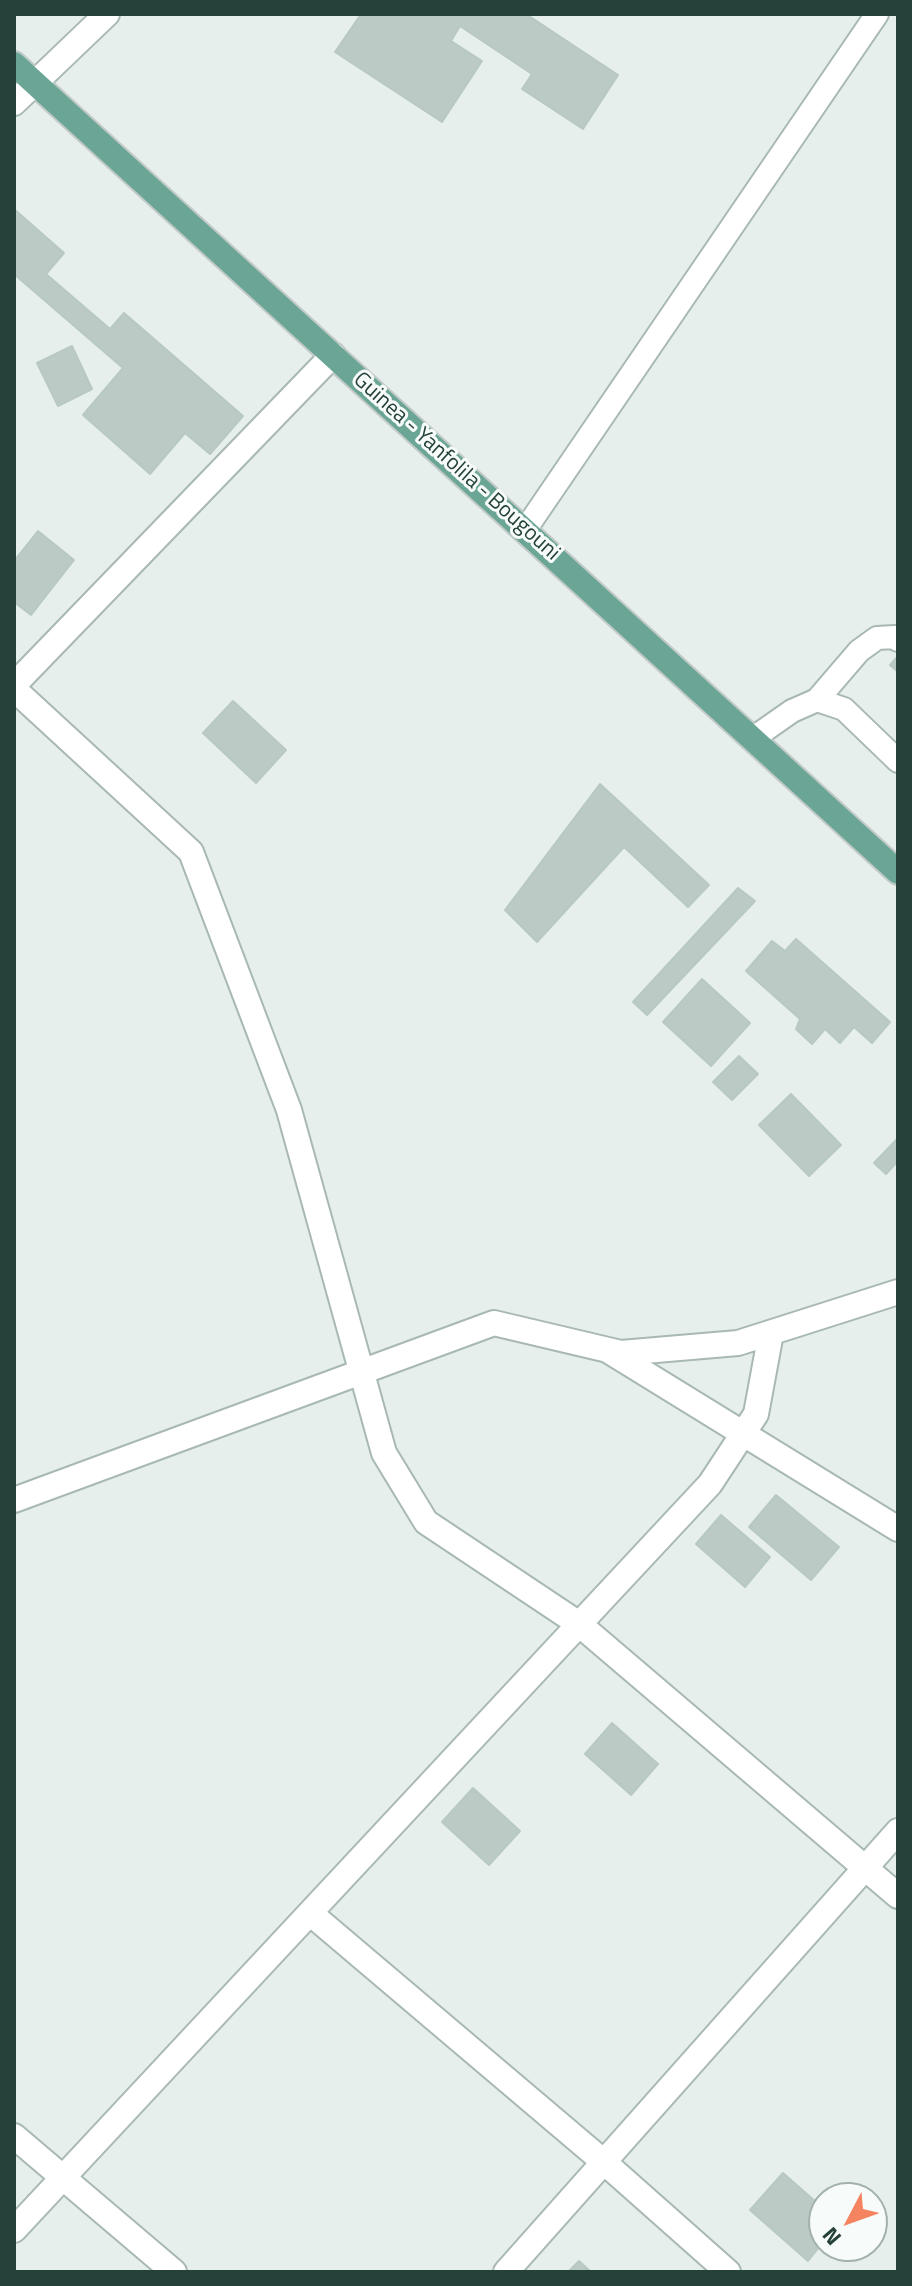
<!DOCTYPE html>
<style>
body{margin:0}
#map{position:relative;width:912px;height:2286px;overflow:hidden;background:#e6efeb;font-family:"Titillium Web",sans-serif}
canvas{display:block}
.frame{position:absolute;inset:0;border:16px solid #24423a;pointer-events:none}
.north{position:absolute;left:808px;top:2182px;width:80px;height:80px;box-sizing:border-box;background:#f7fbf9;border:2px solid #a3b1ad;border-radius:50%;rotate:229deg;font-size:22px;font-weight:700;line-height:32px;text-align:center;color:#24423a}
.north::after{content:'';display:block;margin:auto;width:28px;height:36px;background:#f4845f;clip-path:polygon(50% 0,100% 100%,50% 72%,0 100%)}
</style>
<div id="map">
<canvas width="912" height="2286"></canvas>
<div class="frame"></div>
<div class="north">N</div>
</div>
<script>
const ctx = document.querySelector('canvas').getContext('2d');
ctx.lineJoin = 'round';
function paint(path, color) {
  ctx.fillStyle = color;
  ctx.fill(path, 'evenodd');
}
function trace(path, color, width, dash) {
  ctx.strokeStyle = color;
  ctx.lineWidth = width;
  ctx.lineCap = dash ? 'butt' : 'round';
  ctx.setLineDash(dash || []);
  ctx.stroke(path);
}
function write(font, color, halo, rows, align = 'center') {
  ctx.font = font + ' "Titillium Web",sans-serif';
  ctx.lineWidth = 6;
  ctx.setLineDash([]);
  ctx.textBaseline = 'middle';
  ctx.strokeStyle = halo;
  ctx.fillStyle = color;
  for (const [text, x, y, turn = 0] of rows) {
    ctx.save();
    ctx.translate(x, y);
    ctx.rotate((+turn || 0) * Math.PI / 180);
    ctx.textAlign = isNaN(turn) ? turn : align;
    if (halo) ctx.strokeText(text, 0, 0);
    ctx.fillText(text, 0, 0);
    ctx.restore();
  }
}
const building = new Path2D(`
 M361,14H526L618,75L583,129L522,89L532,74L460,26L451,41L482,61L442,122L335,52Z
 M14,209L64,253L46,274L110,329L124,313L243,416L210,454L185,433L150,474L83,415L123,368L14,274Z
 M72,346L92,389L58,406L37,363Z
 M38,531L74,560L31,615L14,602V561Z
 M898,656V672L890,665Z
 M233,701L286,750L256,783L203,733Z
 M600,784L709,885L688,907L624,847L537,942L505,910Z
 M738,888L755,901L647,1015L633,1002Z
 M796,939L890,1022L872,1043L854,1027L840,1043L825,1029L812,1044L796,1029L800,1019L746,971L772,941L785,951Z
 M702,979L750,1023L711,1066L663,1022Z
 M739,1056L758,1074L732,1100L713,1082Z
 M791,1094L841,1145L809,1176L759,1125Z
 M898,1138V1161L886,1174L874,1163Z
 M776,1495L839,1547L811,1580L749,1527Z
 M721,1515L770,1557L745,1587L696,1544Z
 M612,1723L658,1764L631,1795L585,1754Z
 M473,1788L520,1831L489,1865L442,1822Z
 M783,2173L824,2209V2241L808,2261L750,2210Z
 M579,2261L591,2272H568Z`);
const service = new Path2D(`
 M525,530L877,14
 M817,700L859,651L877,638L895,637L898,640
 M752,739L792,711L817,700L844,709L898,761`);
const minor = new Path2D(`
 M14,103L107,14
 M14,685L333,355
 M14,689L191,852L289,1110L384,1453L426,1522L579,1624L898,1896
 M609,1351L898,1529
 M14,1500L494,1323L621,1353L738,1343L898,1292
 M310,1913L605,2163L728,2272
 M14,2136L174,2272
 M14,2230L710,1484L756,1414L771,1333
 M506,2272L898,1831`);
const primary = new Path2D(`
 M14,64L898,872`);
const streetNames = [
 ["Guinea - Yanfolila - Bougouni",456,467,42]
];
paint(building, '#bbcac4');
trace(building, '#b8c9c2', 2);
trace(service, '#a8b8b2', 26);
trace(minor, '#a8b8b2', 28);
trace(primary, '#c2cac8', 28);
trace(service, '#fff', 22);
trace(minor, '#fff', 24);
trace(primary, '#6aa596', 24);
write('22px', '#24423a', '#f7fbf9', streetNames);
</script>
